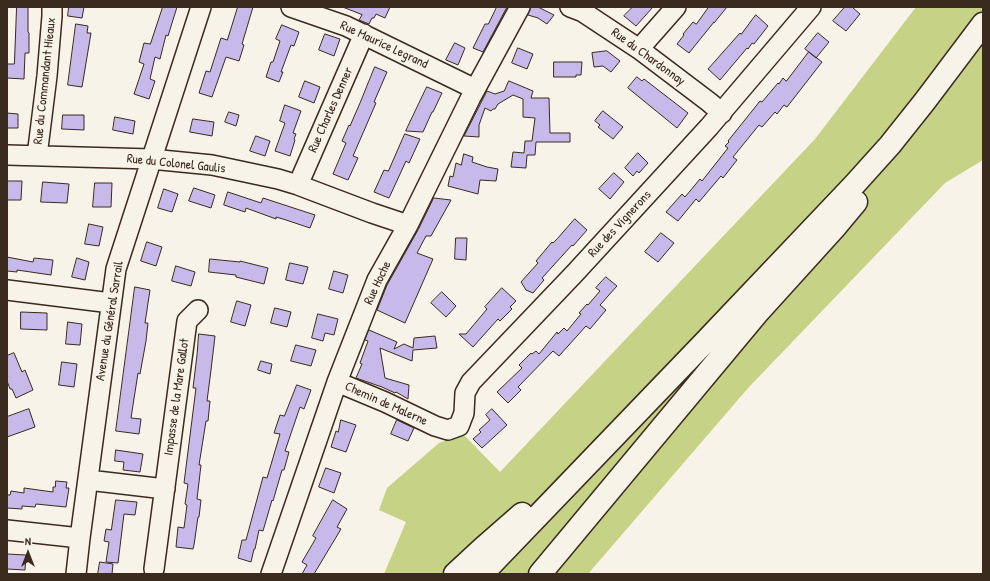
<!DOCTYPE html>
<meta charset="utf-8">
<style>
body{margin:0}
#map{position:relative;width:990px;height:581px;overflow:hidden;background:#f7f3e8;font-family:"Patrick Hand",sans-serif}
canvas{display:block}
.frame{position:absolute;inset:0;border:8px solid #3b2a1e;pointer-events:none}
.north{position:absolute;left:8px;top:533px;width:40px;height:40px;-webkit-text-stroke:3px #f7f3e8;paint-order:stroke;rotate:0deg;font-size:11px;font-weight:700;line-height:16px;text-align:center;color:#3b2a1e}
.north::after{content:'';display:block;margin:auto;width:14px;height:18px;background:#3b2a1e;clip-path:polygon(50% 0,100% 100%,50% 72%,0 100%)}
</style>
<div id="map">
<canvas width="990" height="581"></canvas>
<div class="frame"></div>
<div class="north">N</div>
</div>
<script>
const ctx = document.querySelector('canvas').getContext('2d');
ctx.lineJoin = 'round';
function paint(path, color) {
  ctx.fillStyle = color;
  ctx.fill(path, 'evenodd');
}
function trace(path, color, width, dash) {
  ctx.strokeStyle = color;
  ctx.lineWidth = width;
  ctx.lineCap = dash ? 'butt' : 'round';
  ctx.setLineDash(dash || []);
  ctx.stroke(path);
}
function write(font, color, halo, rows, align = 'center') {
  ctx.font = font + ' "Patrick Hand",sans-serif';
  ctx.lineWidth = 3.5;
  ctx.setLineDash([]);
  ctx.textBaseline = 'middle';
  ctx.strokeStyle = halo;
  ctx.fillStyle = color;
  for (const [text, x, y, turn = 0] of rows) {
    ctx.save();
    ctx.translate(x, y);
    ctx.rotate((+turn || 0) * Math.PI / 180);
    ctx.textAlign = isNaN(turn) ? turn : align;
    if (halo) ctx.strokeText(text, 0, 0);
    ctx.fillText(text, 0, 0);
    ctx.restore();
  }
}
const green = new Path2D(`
 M916,7H983V160L945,183L749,387L588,574H384L406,522L379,510L387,488L439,443L463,434L500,472L815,139Z`);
const building = new Path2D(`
 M17,7H28V32L29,33V53H25L24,79L7,78V64H14Z
 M69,7H84L82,18L68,16Z
 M163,7H177L168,36L166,35L160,59L155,57L150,79L155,81L149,99L134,94L144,64L139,62L144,43L150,44Z
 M238,7H253L242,44L244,45L239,61L226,57L212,97L199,93L206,71L210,72L221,38L227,40Z
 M343,7H390L385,18L376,14L374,18H372L369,24L359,20L362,15Z
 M497,7H507L483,52L473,48L485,24H488Z
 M531,7H538L554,15L547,24L538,18L528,15Z
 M633,7H653L636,26L624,16Z
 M709,7H727L714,23V22L689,53L677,44L684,35L683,34L693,22L696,24Z
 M845,7H852L860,14L846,31L833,21Z
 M756,15L768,26L754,44L752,43L748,49L747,48L720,80L708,69L740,33L741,34Z
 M76,24L88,26L87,33H91L82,87L68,85Z
 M282,25L299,32L294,46L291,45L281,72H283L279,82L266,77L271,62H273L280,41L276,39Z
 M818,33L829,42L816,58L805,49Z
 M325,34L340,39L334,56L319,50Z
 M455,43L465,48L458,65L446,60Z
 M518,48L533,54L527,69L512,63Z
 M607,51L620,61L611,72L603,66L594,67L592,53Z
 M809,52L822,62L787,107L784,105L777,114L775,112L762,127L759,125L733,157L737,160L723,178L721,176L699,202L696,199L678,221L666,212L682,194L685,197L700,179L702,181L728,148L725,146L729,142L728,141L760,101L762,102L778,83L779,84L783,78L786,81Z
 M554,62H582L581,75H576V77H554Z
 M375,67L387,72L374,102L376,103L353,156L358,158L348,180L333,174L346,143L342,141L349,125L350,126L360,103Z
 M637,77L642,81L644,79L688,113L677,128L628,88Z
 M305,81L320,87L314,103L299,97Z
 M509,81L533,91L531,98H549L550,133H570V142H536L535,155H527L526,168L511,167L513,152L524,153L525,141H532L535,118L523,117V99L513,95L498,104L495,109H493L491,111L485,108L479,125V137L464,136L487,91L495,94L504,91Z
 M427,87L442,93L433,112H432L423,132L406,131Z
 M285,105L301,111L293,133L296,134L294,139L295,140L290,156L275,151L285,123L280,121Z
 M603,111L623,127L613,139L598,127L600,125L595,121Z
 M229,112L239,115L236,126L225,122Z
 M7,113L18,114V128H7Z
 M63,115H84V130L62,129Z
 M115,117L135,121L133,134L113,130Z
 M193,119L214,122L212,136L190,132Z
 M405,134L420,139L409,163L406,161L389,198L374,192L384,170L388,171Z
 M256,136L270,141L265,156L250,151Z
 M638,153L648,163L639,173L637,171L633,176L625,168Z
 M464,154L473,157L472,162L487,167L498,169L496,181L480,180L478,194L448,186L450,176L453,177L456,163L461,165Z
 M614,173L624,182L610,199L599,189Z
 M7,181H22L21,200H7Z
 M43,182L69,184L67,203L41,202Z
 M95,183H112L111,207H93Z
 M194,188L215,195L211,208L189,201Z
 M164,189L178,194L172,212L158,208Z
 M228,192L261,203L263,198L315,215L310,228L283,219L276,217V219L246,208L245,212L224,205Z
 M434,198L451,200L431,236H426L417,253L433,259L405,323L377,310L387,285L418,230Z
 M575,219L587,230L573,246L572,245L542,278L544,280L533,293L526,290L521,282L538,263L536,261L552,242L553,243L557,239Z
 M89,224L103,227L99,246L85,244Z
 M661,233L674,243L658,262L645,252Z
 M456,238H467L466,260L455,259Z
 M147,242L162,247L156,266L141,261Z
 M7,257L33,262L34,258L53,260L51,275L17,270V272L7,271Z
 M77,258L89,262L85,280L72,277Z
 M210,259L240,262V261L268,268L264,284L236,277V275L209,272Z
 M290,263L308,267L303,284L286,280Z
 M176,266L195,272L191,286L172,281Z
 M334,271L348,275L343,293L329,289Z
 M606,277L617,286L600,305L606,310L590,329L586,326L559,356L553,351L518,387L521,390L508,403L497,392L522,368L519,365L531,353L532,354L536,351L539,354L557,332L558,334L564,328L567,331L581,314L579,313L587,304L588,305L600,291L596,288Z
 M135,287L150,290L145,323H148L146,341L140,374L138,373L131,418L141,419L139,434L116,431Z
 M502,288L516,301L510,307L512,309L500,321L498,319L473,347L459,334H466L487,309L485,307Z
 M442,292L456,306L446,317L431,303Z
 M237,301L251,305L245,326L231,322Z
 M275,308L291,312L287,327L271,323Z
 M21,312L47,313V330L21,329Z
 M318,314L338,319L334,335L325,333L323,341L312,338Z
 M68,322L82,324L80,345L66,344Z
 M369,330L397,342L394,349L404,344L413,348L414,338L435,336L437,348L413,350L412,361L380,348L385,378L409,385L408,399L396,392L395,393L382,387L356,378L362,364L360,363L368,341L365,340Z
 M199,334L215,336L211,370L207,401H210L208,421H206L199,465H201L197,499L201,500L199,517H198L194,545L193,549L176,547L178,527L184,528L187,505L185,504L188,484L184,483L196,388H193L197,355Z
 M296,345L316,350L311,366L291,361Z
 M14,353L22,372L25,370L33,390L16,398L12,389H10L7,381V356Z
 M261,361L272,364L270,374L258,370Z
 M62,362L77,364L74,387L59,385Z
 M297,385L311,390L304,409L300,407L285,451L289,452L284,470H282L273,501L272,500L263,531L259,530L255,549H254L251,562L238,558L242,540H246L263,477L267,478L280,434L274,433L280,415L284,416Z
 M29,409L35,427L7,437V417Z
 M492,409L507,425L482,448L473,439L481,432L479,430L490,420L486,415Z
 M341,420L356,425L346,452L331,447L336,431L338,432Z
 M397,420L414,428L408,441L391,434Z
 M116,450L143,454L140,472L123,470L124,462L115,461Z
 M326,468L341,473L334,493L319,487Z
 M56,481L67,482L66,488H69L66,507L36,504L35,507L22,506V509L7,508V495H10L11,491L24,493V488L53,492V487H55Z
 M116,500L137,502L135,515L124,514L118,563L106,562L109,542L104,541L106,529L111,530Z
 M333,500L347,509L337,527L341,529L314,574H302L307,565L302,562L316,538L313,536Z
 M7,554L26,555L25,570L7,569Z
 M100,562L113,564L112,574H98Z`);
const minor = new Path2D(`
 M291,7L346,26L475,89
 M570,7L583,12L639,49L709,102L722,113
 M639,49L676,7
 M7,155L151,159L212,165L278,179L298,185L372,213L408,225
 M37,156L47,76L52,16V7
 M298,185L364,34
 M7,290L111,303
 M337,382L385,402L435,426L448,430L459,426L464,413L465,393L471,382L575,273L709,127L811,7
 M88,480L165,489
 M7,530L80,538
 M154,569L187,321L198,310
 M76,574L80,538L116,269L201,7
 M271,574L337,382L377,280L408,225L471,97L520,7`);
const major = new Path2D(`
 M455,574L482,549L522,514
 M482,574L704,343L854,185L890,145L925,101L983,24
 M540,574L759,311L836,226L856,202`);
const streetNames = [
 ["Rue Maurice Legrand",384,45,25],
 ["Rue du Chardonnay",648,57,36],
 ["Rue du Commandant Hieaux",45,81,-84],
 ["Rue Charles Denner",331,110,-66],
 ["Rue du Colonel Gaulis",176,164,6],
 ["Rue des Vignerons",620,224,-47],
 ["Rue Hoche",378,283,-65],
 ["Avenue du Général Sarrail",110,321,-81],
 ["Impasse de la Mare Gallot",177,397,-82],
 ["Chemin de Malerne",386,404,24]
];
paint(green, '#c6d387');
paint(building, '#c7b9ea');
trace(building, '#3b2a1e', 1);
trace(minor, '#3b2a1e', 22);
trace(major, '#3b2a1e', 25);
trace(minor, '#f7f3e8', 19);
trace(major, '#f7f3e8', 22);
write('13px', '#3b2a1e', '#f7f3e8', streetNames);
</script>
